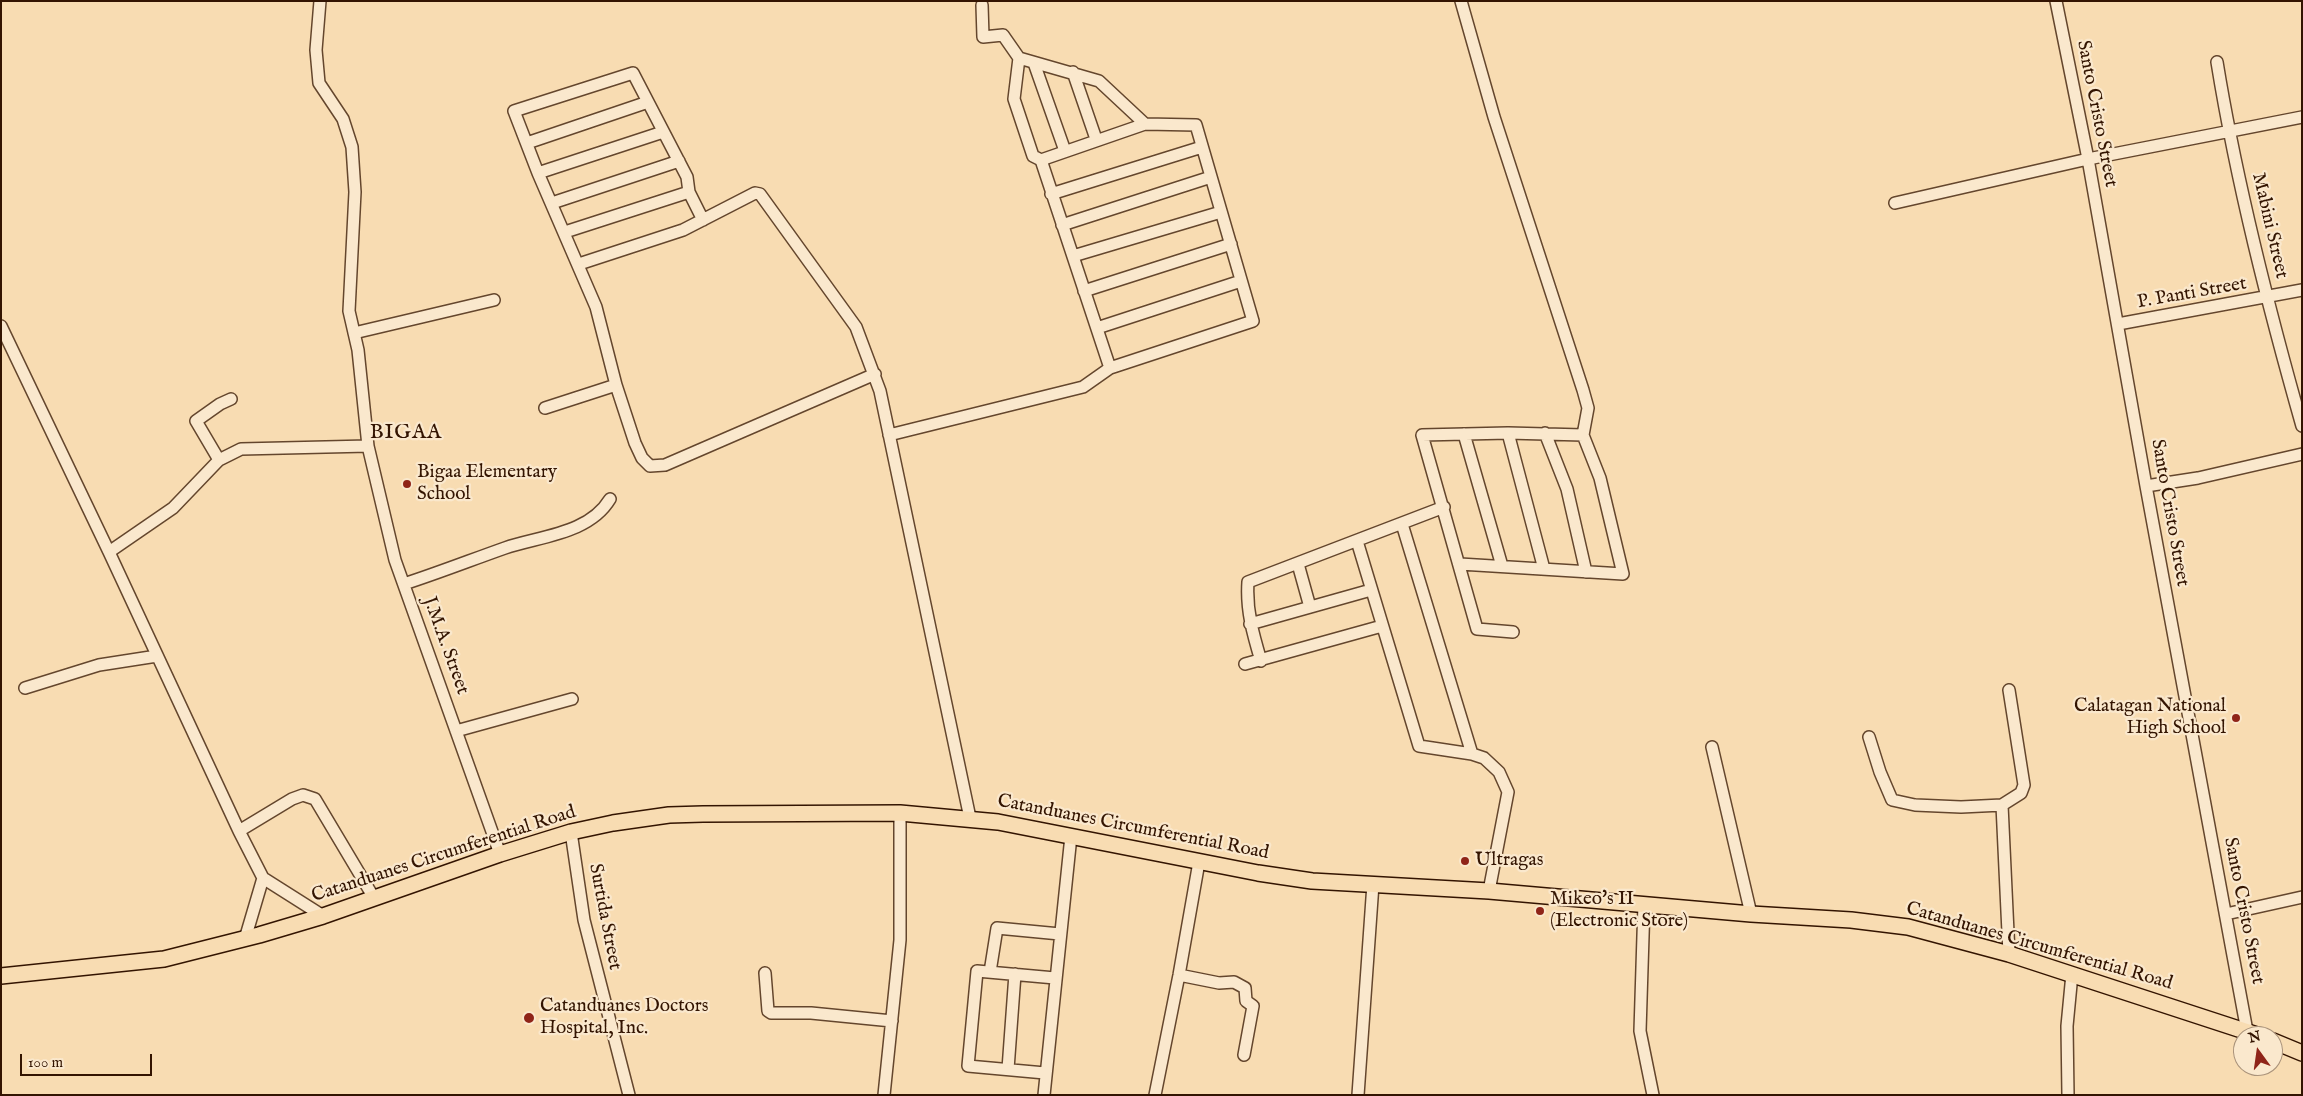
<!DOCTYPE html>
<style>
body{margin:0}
#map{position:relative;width:2303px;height:1096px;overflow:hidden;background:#f8dcb2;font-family:"IM FELL English",serif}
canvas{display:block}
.frame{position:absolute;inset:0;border:2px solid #331401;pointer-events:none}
.north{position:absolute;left:2233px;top:1026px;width:50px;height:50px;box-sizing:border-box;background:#fae8cd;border:1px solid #aa937b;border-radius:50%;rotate:346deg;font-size:14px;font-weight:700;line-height:20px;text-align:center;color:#331401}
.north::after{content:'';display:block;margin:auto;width:18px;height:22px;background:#8f2418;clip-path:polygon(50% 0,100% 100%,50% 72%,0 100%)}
.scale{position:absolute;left:20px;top:1054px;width:132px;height:22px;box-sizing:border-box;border:2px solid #331401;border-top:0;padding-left:6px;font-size:15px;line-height:18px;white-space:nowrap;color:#331401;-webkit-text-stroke:4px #fae8cd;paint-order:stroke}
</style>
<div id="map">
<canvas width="2303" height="1096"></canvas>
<div class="frame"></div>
<div class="north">N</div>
<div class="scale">100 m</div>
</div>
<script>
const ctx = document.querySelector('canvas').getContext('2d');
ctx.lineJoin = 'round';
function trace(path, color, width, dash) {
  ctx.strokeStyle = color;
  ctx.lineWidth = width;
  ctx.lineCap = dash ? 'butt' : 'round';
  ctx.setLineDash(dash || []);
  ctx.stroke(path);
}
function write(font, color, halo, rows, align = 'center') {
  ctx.font = font + ' "IM FELL English",serif';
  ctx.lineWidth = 4.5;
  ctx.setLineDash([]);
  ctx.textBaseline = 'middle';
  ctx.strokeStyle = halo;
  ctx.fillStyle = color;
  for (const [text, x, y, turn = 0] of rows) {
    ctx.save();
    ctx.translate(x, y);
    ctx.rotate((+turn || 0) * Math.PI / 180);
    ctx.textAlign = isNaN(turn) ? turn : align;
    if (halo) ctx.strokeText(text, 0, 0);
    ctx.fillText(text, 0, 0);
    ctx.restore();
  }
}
const minor = new Path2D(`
 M320,1L316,50L319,83L343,119L352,147L355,192L349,311L358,350L368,446L395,560L500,854
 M1461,1L1494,117L1583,390L1588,408L1583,435
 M2056,1L2088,159L2146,486L2247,1031
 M982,5L983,37L1003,35L1019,58L1099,81L1145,124
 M1019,58L1014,99L1033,156L1041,160L1110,368
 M2217,62C2237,185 2268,306 2302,426
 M1034,63L1065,151
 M1073,72L1096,139
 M527,143L648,102
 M538,173L663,132
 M689,192L703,220
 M1051,194L1202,147
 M552,203L679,161
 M1895,203L2088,159L2302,117
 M1062,225L1211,177
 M565,232L689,192L687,177L633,73L514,111L538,173L596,307L616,385L635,443L642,458L650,466L665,465L875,374
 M1073,256L1221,212
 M579,264L683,230L755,193L760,194L856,327L880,391L970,818
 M1084,291L1231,244
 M2118,324L2302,290
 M1,326L109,552L239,831L263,878L323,916
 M1097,328L1241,281
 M354,333L494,300
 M545,408L616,385
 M1508,433L1544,569
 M1545,433L1567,489L1586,572
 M1464,434L1502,566
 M889,435L1083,387L1110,368L1253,321L1196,125L1145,124L1041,160
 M219,460L196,421L220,404L231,399
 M2146,486L2198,478L2302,454
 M1402,524L1472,754
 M1357,541L1419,746L1472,754L1484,758L1499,772L1508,792L1489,891
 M109,552L173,508L219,460L241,449L368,446
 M1298,564L1310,607
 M1460,564L1623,574L1600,478L1583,435L1508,433L1422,435L1477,629L1513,632
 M404,584C438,573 471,560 505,548C540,536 589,534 610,499
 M1250,624L1371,590
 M1261,661C1253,634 1246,610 1248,582L1444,507
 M1245,664L1382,626
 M25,688L99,665L157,656
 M456,731L572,699
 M1869,737L1880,772L1892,800L1915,805L1961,807L2002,805L2021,793L2024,785L2009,690
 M1712,747L1751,914
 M2002,805L2009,954
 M239,831L292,799L303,795L315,799L374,898
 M571,832L584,920L629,1095
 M1644,904L1640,1031L1653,1095
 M2226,914L2302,897
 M245,939L263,878
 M990,972L997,928L1060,934
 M765,973L768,1011L771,1013H811L892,1021
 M1179,975L1219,983L1234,982L1245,988L1246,1001L1253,1006L1244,1055
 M1008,1069L1015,974
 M1045,1073L968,1066L977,971L1055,978
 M884,1095L900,940V813
 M1044,1095L1071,836
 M1155,1095L1179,975L1199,862
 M1358,1095L1373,884
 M2068,1095L2067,1026L2072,974`);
const major = new Path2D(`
 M1,976L164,959L259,935L323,916L500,854L571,832L613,823L669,815L703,814L900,813L998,822L1258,873L1312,881L1489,891L1751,914L1851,920L1908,927L2009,954L2260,1036
 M2273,1041L2302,1053`);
const markers = [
 [407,484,5,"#8f2418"],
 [2236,718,5,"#8f2418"],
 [1465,861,5,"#8f2418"],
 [1540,911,5,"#8f2418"],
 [529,1018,6,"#8f2418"]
];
const streetNames = [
 ["Santo Cristo Street",2096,114,79],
 ["Mabini Street",2269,226,77],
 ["P. Panti Street",2192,294,-10],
 ["Santo Cristo Street",2169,513,80],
 ["J.M.A. Street",445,646,70],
 ["Catanduanes Circumferential Road",1133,828,11],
 ["Catanduanes Circumferential Road",444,855,-18],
 ["Santo Cristo Street",2243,911,79],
 ["Surtida Street",604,917,79],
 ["Catanduanes Circumferential Road",2039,947,16]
];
const poiNames = [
 ["Bigaa Elementary",417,473],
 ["School",417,495],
 ["Calatagan National",2226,707,"right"],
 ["High School",2226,729,"right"],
 ["Ultragas",1475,861],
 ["Mikeo's II",1550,900],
 ["(Electronic Store)",1550,922],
 ["Catanduanes Doctors",540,1007],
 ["Hospital, Inc.",540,1029]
];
const quarterNames = [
 ["BIGAA",406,434]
];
trace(minor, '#64462d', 14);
trace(major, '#331401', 18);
trace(minor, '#fae8cd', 11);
trace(major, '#f8dcb2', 15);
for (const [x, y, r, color] of markers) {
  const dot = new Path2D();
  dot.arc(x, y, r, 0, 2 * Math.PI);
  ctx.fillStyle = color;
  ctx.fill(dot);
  trace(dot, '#fae8cd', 2);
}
write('19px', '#331401', '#fae8cd', streetNames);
write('19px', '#331401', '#fae8cd', poiNames, 'left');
ctx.letterSpacing = '1px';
write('21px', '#331401', '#fae8cd', quarterNames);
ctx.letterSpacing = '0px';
</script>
